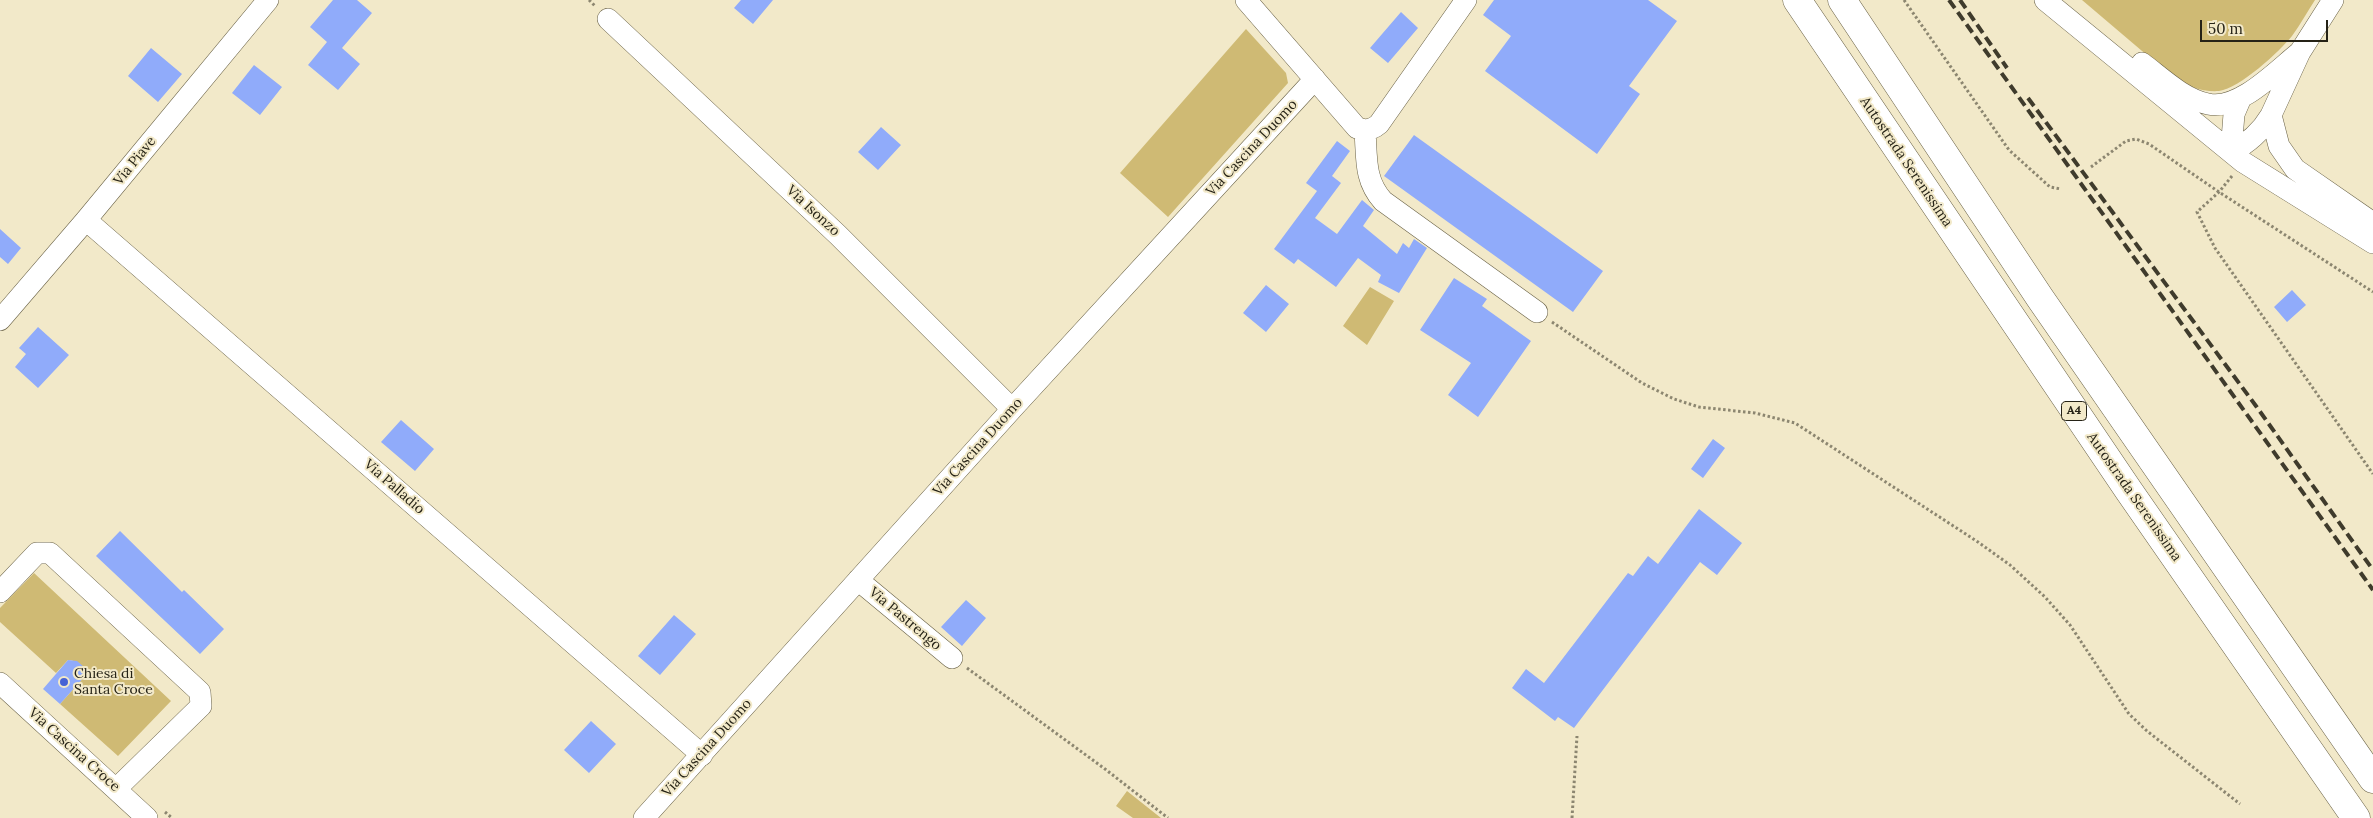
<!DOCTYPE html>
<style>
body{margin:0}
#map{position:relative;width:2373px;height:818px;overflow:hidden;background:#f2e9c9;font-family:Lora,serif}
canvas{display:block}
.scale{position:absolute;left:2200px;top:20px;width:128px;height:22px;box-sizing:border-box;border:2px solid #252216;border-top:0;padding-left:6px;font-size:15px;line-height:18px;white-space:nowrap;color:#252216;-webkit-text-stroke:4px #f2e9c9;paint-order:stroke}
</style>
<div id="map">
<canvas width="2373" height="818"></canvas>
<div class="scale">50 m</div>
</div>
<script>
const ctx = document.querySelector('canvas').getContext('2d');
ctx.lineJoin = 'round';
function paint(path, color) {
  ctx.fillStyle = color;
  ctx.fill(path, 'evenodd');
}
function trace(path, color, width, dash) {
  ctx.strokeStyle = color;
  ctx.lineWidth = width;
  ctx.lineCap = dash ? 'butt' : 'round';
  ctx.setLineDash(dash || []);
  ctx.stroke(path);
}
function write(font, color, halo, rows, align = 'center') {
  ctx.font = font + ' Lora,serif';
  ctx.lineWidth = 4;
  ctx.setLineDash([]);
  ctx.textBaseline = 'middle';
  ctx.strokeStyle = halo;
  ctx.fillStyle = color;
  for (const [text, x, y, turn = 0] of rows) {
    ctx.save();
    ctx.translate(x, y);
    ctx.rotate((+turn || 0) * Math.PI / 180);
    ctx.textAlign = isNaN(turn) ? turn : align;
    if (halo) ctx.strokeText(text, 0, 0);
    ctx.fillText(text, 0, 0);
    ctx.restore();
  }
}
const green = new Path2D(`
 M2082,0H2315C2307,12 2300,25 2292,36C2279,52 2240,88 2219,91C2202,92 2189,87 2175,79Z
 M1246,29L1286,73L1288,83L1168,217L1120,173Z
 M1370,287L1394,301L1367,345L1343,326Z
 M34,573L171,701L118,756L60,704L85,676C83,665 79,661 68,660L56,673L0,622V608Z
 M1127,791L1161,818H1133L1116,806Z`);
const building = new Path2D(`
 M333,0H357L372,13L342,48L360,64L338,90L308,65L327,42L310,27Z
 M741,0H773L753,24L734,8Z
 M1494,0H1648L1677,21L1629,86L1640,94L1597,154L1485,71L1511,36L1483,15Z
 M1401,12L1418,28L1388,63L1370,48Z
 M151,48L182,74L158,102L128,76Z
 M254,65L282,87L260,115L232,93Z
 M881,127L901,145L878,170L858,152Z
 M1414,135L1603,271L1573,312L1384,176Z
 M1337,141L1350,151L1332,176L1341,183L1315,218L1337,234L1362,200L1374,210L1363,226L1397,254L1403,243L1409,248L1414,239L1427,248L1399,293L1378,282L1381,275L1358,258L1336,287L1298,259L1294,264L1274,249L1317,191L1306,183Z
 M0,229L21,248L8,264L0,257Z
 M1454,278L1487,299L1482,306L1531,341L1478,417L1448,395L1471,363L1420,330Z
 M1266,285L1289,304L1266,332L1243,313Z
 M2292,290L2306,305L2287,322L2274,307Z
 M38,327L69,355L38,388L15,367L26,354L19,348Z
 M401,420L434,449L415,471L381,442Z
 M1713,439L1725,448L1703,478L1691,469Z
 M1699,509L1742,543L1717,575L1700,562L1574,728L1558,717L1555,721L1512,688L1526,669L1544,683L1628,573L1633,576L1648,556L1658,564Z
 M120,531L182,592L184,590L224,629L200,654L96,556Z
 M966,600L986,618L962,646L941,627Z
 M674,615L696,634L660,675L638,656Z
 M68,660L77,661L84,667L85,676L60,704L43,689Z
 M591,721L616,744L589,773L564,750Z`);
const path = new Path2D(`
 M589,0L596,7
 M1904,0L2009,150L2050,187L2061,189
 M2091,167L2126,141L2136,139L2149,144L2219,192L2373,292
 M2232,176L2219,192L2197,212L2215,248L2373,474
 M1552,322L1642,383L1674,399L1699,407L1755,413L1795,423L1978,542L2010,565L2045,597L2070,625L2129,714L2147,731L2240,804
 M967,668L1105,769L1168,818
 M165,812L172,818
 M1572,818L1577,736`);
const minor = new Path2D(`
 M1246,0L1357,128C1366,131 1372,130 1379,124L1466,0
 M2045,0L2243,162L2373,243
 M2333,0L2300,52L2271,115L2279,146L2295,169L2373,223
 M608,19L838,235L1012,409
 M2142,63C2162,78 2183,99 2208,104C2239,111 2277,70 2300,52
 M2240,100L2234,114L2231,152C2249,143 2261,132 2271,115
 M1365,131C1367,158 1364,180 1383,201L1537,312
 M86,220L702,755
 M0,320L86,220L268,0
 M858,580L952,658
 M0,592L37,553H50L200,692L201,706L116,789
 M0,683L147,818
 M644,818L1012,409L1315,79`);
const highway = new Path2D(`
 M1797,0L2129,491L2356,818
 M1842,0L2040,298L2373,779`);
const rail = new Path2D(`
 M1949,0L2373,590
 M1960,0L2007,68
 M2028,98L2256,406L2373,570`);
const markers = [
 [64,682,5,"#4662d5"]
];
const shields = [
 [2074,411,25]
];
const shieldNames = [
 ["A4",2074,411]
];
const streetNames = [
 ["Via Cascina Duomo",1252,148,-47],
 ["Via Piave",135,161,-51],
 ["Autostrada Serenissima",1906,162,56],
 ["Via Isonzo",813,211,43],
 ["Via Cascina Duomo",978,447,-48],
 ["Via Palladio",394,487,41],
 ["Autostrada Serenissima",2134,497,55],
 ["Via Pastrengo",905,619,40],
 ["Via Cascina Duomo",707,748,-48],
 ["Via Cascina Croce",74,750,42]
];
const poiNames = [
 ["Chiesa di",74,674],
 ["Santa Croce",74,690]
];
paint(green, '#cfba74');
paint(building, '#90abfa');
trace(minor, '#686045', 22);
trace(highway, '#686045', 29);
trace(path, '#8c8670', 3, [2.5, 2.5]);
trace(minor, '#fff', 21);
trace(highway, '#fff', 28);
trace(rail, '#3f3b2c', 4, [10, 5]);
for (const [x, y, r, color] of markers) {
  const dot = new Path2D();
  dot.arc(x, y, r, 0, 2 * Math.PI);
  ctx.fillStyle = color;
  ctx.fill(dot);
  trace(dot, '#f2e9c9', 2);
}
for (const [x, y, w] of shields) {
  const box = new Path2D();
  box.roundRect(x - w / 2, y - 9.5, w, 19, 4);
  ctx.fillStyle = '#f2e9c9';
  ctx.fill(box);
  trace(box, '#252216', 1);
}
write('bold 12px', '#252216', null, shieldNames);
write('14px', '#252216', '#f2e9c9', streetNames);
write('14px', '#252216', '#f2e9c9', poiNames, 'left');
</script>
